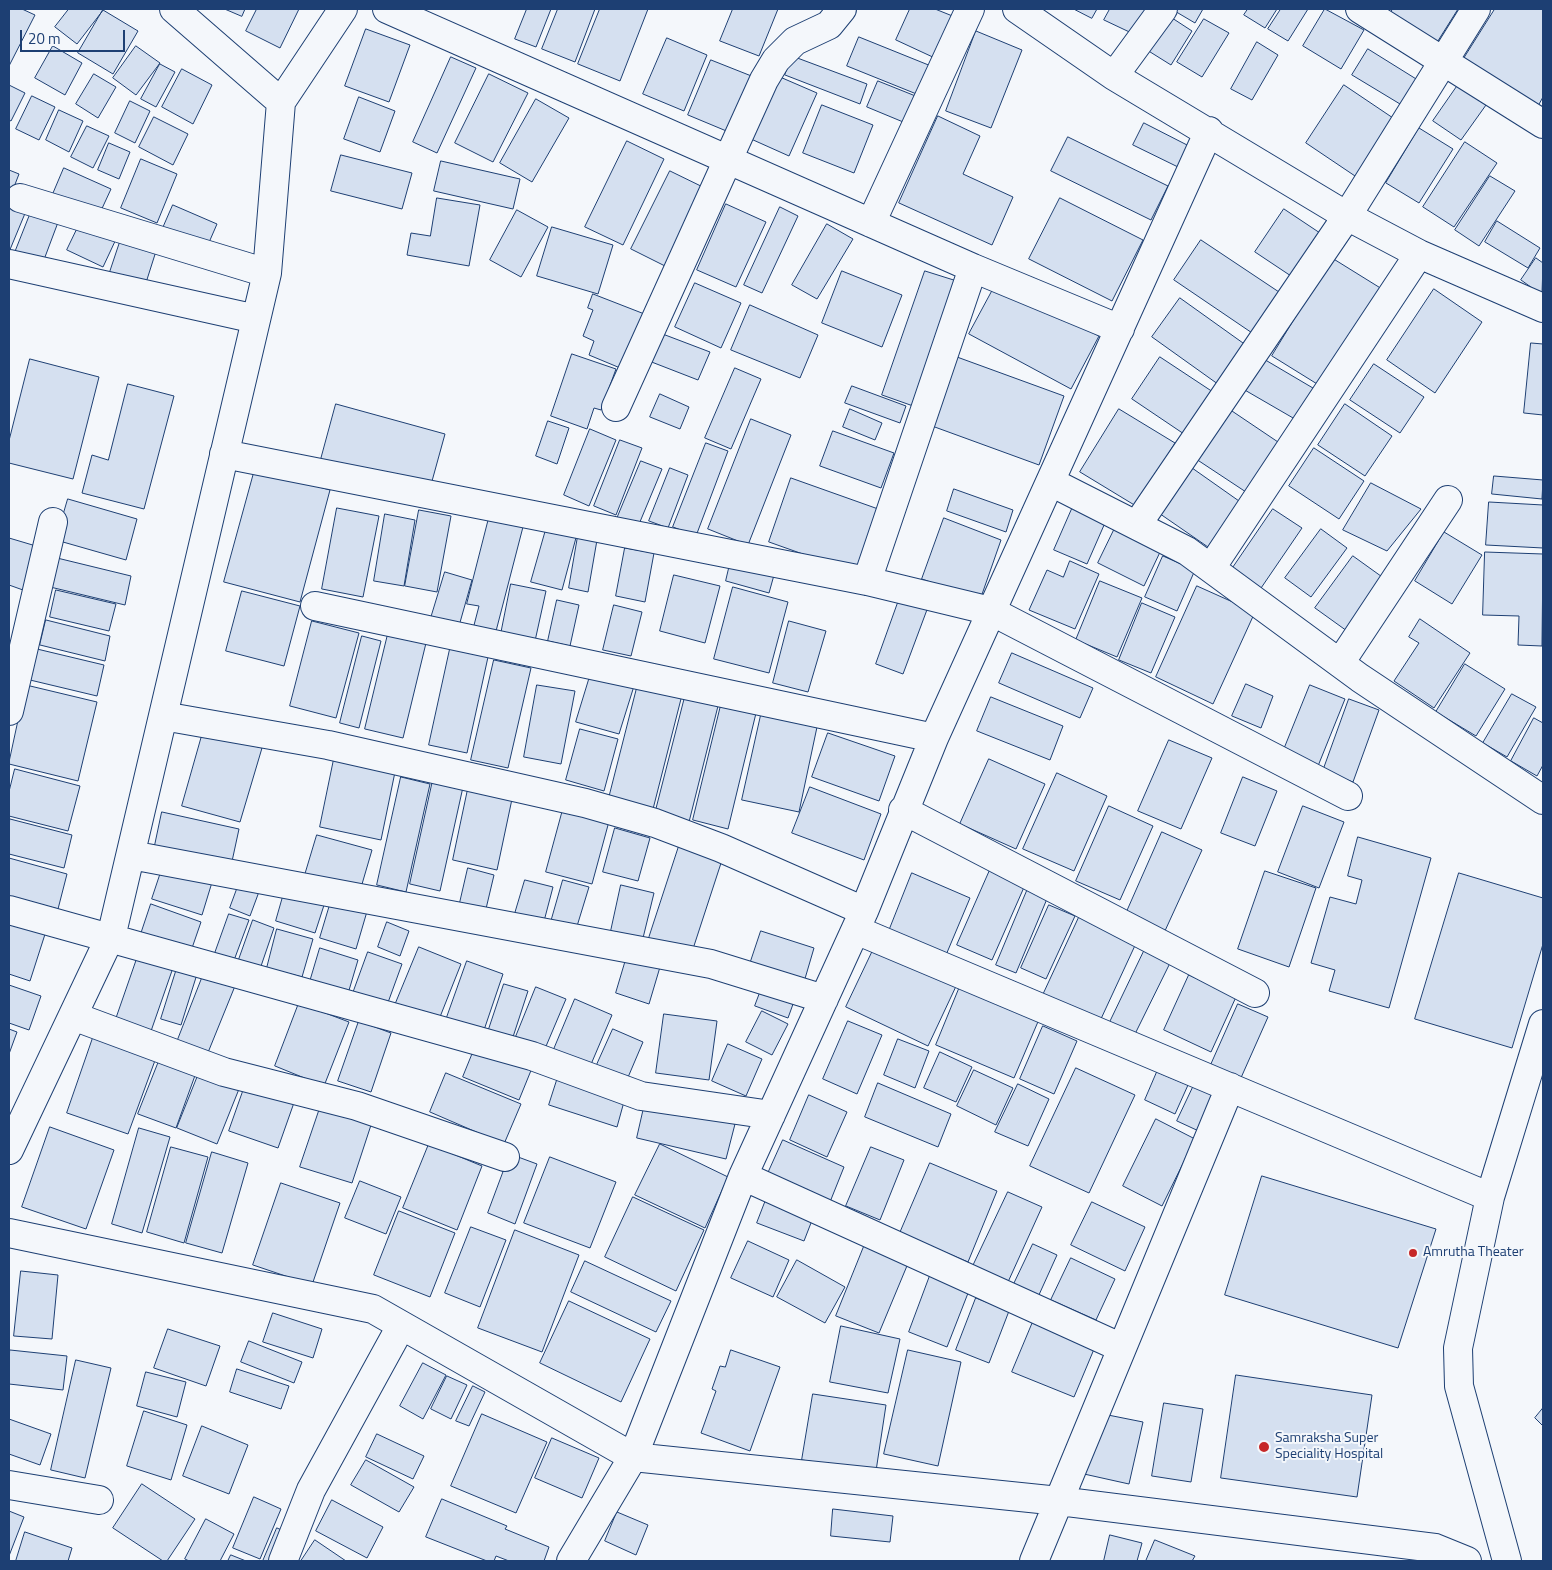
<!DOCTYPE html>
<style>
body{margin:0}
#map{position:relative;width:1552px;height:1570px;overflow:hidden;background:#f4f7fb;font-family:"Titillium Web",sans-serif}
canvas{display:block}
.frame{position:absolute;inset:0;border:10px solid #1d3f73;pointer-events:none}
.scale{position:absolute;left:20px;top:30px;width:105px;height:22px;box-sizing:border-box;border:2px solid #1d3f73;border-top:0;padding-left:6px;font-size:15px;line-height:18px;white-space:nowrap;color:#1d3f73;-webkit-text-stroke:4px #f4f7fb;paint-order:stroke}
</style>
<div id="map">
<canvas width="1552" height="1570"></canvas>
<div class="frame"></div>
<div class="scale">20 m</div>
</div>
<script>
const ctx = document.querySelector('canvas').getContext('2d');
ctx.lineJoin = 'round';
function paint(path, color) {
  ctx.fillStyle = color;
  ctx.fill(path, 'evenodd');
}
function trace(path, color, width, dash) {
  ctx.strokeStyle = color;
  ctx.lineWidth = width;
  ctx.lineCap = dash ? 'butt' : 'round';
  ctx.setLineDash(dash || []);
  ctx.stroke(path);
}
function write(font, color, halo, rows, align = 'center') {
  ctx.font = font + ' "Titillium Web",sans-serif';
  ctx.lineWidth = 4;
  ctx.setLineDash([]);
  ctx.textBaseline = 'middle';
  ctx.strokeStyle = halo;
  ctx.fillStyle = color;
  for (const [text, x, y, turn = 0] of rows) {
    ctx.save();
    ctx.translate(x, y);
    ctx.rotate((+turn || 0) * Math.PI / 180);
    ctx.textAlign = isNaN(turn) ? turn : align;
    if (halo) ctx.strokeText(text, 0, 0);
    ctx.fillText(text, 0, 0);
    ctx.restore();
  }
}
const building = new Path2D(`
 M9,9H22L35,15L9,66Z
 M69,9H104L77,44L55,27Z
 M225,9H245L242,16Z
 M257,9H299L280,48L246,31Z
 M527,9H551L536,47L515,39Z
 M558,9H595L575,62L542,49Z
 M600,9H648L620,81L578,64Z
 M733,9H778L759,56L720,41Z
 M910,9H935L955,17L937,59L896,40Z
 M1074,9H1097L1092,18Z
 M1110,9H1153L1140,37L1104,20Z
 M1174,9H1203L1195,23L1173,10Z
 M1248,9H1277L1265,28L1244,15Z
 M1281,9H1308L1288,41L1268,29Z
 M1325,9L1364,30L1341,69L1303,46Z
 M1393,9H1458L1436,44L1389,15Z
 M1495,9H1543V97L1538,106L1463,60Z
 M103,10L138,31L113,74L78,53Z
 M1169,16L1192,31L1171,65L1147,50Z
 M1204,19L1229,33L1202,77L1177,62Z
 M366,29L410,45L389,102L345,86Z
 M976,31L1022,50L991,128L946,111Z
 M859,37L931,66L919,95L847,66Z
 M667,38L707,55L684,111L643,94Z
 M1257,42L1278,55L1252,100L1231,89Z
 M53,46L82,63L65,95L35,78Z
 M136,46L160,63L136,95L113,78Z
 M1368,49L1421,82L1405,107L1352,75Z
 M792,56L867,84L860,104L785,75Z
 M451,57L476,68L437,153L413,142Z
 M711,60L759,79L736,135L688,115Z
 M160,64L175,72L156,107L141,99Z
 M182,69L212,85L193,124L162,107Z
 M94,74L116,87L98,118L76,104Z
 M489,74L528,93L493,162L455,143Z
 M780,77L817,93L789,156L751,139Z
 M878,81L918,97L908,124L867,107Z
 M9,85L25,93L11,121L9,120Z
 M1344,85L1396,120L1358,178L1306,143Z
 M1458,85L1486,105L1461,140L1433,121Z
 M32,96L55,107L39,140L16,129Z
 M359,97L395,111L380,152L344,139Z
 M536,99L569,118L532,182L500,163Z
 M130,101L150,111L135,143L115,133Z
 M822,105L873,125L854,173L803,153Z
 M59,110L83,121L69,152L46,140Z
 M938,116L980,136L963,174L1013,197L992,245L899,203Z
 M154,117L188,134L173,165L139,147Z
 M1144,123L1189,146L1178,167L1133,145Z
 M87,126L109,136L93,168L71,157Z
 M1419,128L1453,149L1419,203L1386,183Z
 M1068,137L1168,186L1151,220L1051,171Z
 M627,141L664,159L623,245L585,227Z
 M1465,142L1497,163L1454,227L1423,207Z
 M109,143L130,152L119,179L98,170Z
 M341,155L412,173L402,209L331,191Z
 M141,159L177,174L157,223L121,208Z
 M441,161L520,179L513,209L434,191Z
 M64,168L111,189L99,215L53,194Z
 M9,170L19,174L9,200Z
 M670,171L709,190L671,269L631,249Z
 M1490,176L1515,191L1479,246L1455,230Z
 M437,198L480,205L469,266L407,255L411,233L430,236Z
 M1060,198L1143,240L1112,301L1029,259Z
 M726,204L766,222L736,287L697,270Z
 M11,205L26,211L9,252V209Z
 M173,205L217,224L207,247L163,228Z
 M33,207L60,217L42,265L14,255Z
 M780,207L798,216L762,293L744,285Z
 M1284,209L1323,235L1294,278L1255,252Z
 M517,210L548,227L521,277L490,260Z
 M81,221L117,237L103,267L67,250Z
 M1497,221L1540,248L1528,268L1485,242Z
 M827,224L853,239L817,299L792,285Z
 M552,227L613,245L598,294L537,276Z
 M122,236L157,248L144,289L108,278Z
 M1201,240L1288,298L1261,339L1174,280Z
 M1332,258L1382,289L1322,387L1272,356Z
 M1536,258L1543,263L1542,295L1521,280Z
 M842,271L902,295L882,347L822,323Z
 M925,271L960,282L916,407L882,395Z
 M997,282L1099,336L1071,389L969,334Z
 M695,283L741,303L721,348L675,327Z
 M1434,289L1482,322L1435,393L1387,360Z
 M593,294L647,315L625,370L589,355L594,341L583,336L593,310L588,308Z
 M1180,298L1250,348L1222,387L1152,337Z
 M750,305L818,335L800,378L731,350Z
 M660,333L710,352L698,380L649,361Z
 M1531,343L1543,344V415L1524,413Z
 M572,354L616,369L601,410L594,408L587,429L551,416Z
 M957,357L1064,396L1039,465L932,426Z
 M1160,357L1213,392L1184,434L1132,399Z
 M1262,358L1318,391L1300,422L1243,389Z
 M30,359L99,377L73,479L9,463V441Z
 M1374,364L1424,397L1400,433L1350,400Z
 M735,368L761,379L731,449L705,438Z
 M128,384L174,396L144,509L82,493L92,455L108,460Z
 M852,386L906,406L900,423L845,403Z
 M660,394L689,407L680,429L650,417Z
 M336,404L445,434L429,492L320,463Z
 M1345,404L1392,436L1365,476L1318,445Z
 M1226,407L1278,442L1246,492L1193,457Z
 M850,409L882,423L875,440L843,427Z
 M1119,409L1175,443L1136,506L1080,472Z
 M751,419L791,435L748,545L708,529Z
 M548,421L569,428L557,464L536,456Z
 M590,429L616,440L589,506L564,495Z
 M833,431L894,453L881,488L820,466Z
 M620,440L642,448L616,515L594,506Z
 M706,443L728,451L696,536L673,527Z
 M1314,448L1364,481L1339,519L1289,486Z
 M641,461L662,469L637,529L616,521Z
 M1185,463L1239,501L1208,547L1153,509Z
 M670,468L688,475L668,528L649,521Z
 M255,469L330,490L300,602L224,582Z
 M1494,476L1543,480L1542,499L1492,494Z
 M791,478L881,510L859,574L769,542Z
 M1371,483L1421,509L1387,551L1343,530Z
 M954,489L1013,510L1006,532L947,511Z
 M68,499L137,519L126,560L56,540Z
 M1075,502L1108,516L1087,564L1054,550Z
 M1489,502L1543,505V548L1486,545Z
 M337,508L379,516L363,597L322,589Z
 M1273,509L1302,528L1259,591L1230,572Z
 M419,510L451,516L437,592L405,586Z
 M385,514L415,520L404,586L374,581Z
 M490,514L524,523L495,635L473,629L479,606L467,604Z
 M944,518L1001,540L980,600L922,579Z
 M547,526L577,534L562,590L531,582Z
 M1115,528L1161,550L1144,586L1098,563Z
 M1321,529L1347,548L1311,597L1285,578Z
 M1444,532L1482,555L1452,604L1415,581Z
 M578,536L597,540L588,592L569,588Z
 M9,538L36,546L23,590L9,585Z
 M625,548L654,553L645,602L616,596Z
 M1485,552L1543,554L1542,646L1518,645L1519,616L1483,615Z
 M1163,556L1195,570L1177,611L1145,597Z
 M1353,556L1385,579L1347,631L1315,608Z
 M53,557L131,576L125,605L46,586Z
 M1070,561L1099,574L1075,629L1029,610L1047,570L1063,577Z
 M730,564L774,575L769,593L726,581Z
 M445,572L472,580L459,626L431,618Z
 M674,575L720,586L705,643L660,631Z
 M1100,581L1142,598L1117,657L1076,640Z
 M511,584L546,591L535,641L501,634Z
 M1197,586L1255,612L1213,704L1156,677Z
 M733,587L788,602L769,673L714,659Z
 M56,590L116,604L109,631L50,617Z
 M242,591L300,606L284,666L226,651Z
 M900,597L928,607L903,674L876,664Z
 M557,600L579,605L570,646L548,641Z
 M1142,603L1175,617L1151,673L1119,660Z
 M614,605L642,612L631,656L603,650Z
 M1420,619L1470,653L1434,708L1394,681L1419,643L1409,637Z
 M46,620L110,636L105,661L40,645Z
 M312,621L359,633L336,718L290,706Z
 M789,621L826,631L808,692L773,683Z
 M388,634L426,643L403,738L365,729Z
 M362,636L381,641L359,728L340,723Z
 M37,649L104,665L97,696L30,680Z
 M450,649L488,657L467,753L429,745Z
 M1012,653L1093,688L1080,718L999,683Z
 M494,660L531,668L508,768L471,760Z
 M1465,664L1505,689L1476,736L1436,712Z
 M591,673L634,686L619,734L576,722Z
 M639,680L683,691L652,813L608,802Z
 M1246,684L1273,696L1261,728L1232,716Z
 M26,685L97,702L78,781L9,764Z
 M537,685L575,691L561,764L524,757Z
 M1310,685L1345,699L1318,766L1283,752Z
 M687,689L720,698L689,822L655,814Z
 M1512,694L1536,707L1507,757L1483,743Z
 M991,697L1063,726L1050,760L977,731Z
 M1349,699L1379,710L1353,782L1323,771Z
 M722,701L757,709L728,829L693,820Z
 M761,715L817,727L799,812L742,800Z
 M1534,718L1543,723V765L1537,776L1511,761Z
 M580,729L618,739L604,791L566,780Z
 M203,732L262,748L240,822L182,806Z
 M828,733L895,756L879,801L812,777Z
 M1169,740L1212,758L1181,829L1138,811Z
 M334,759L395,772L381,840L320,827Z
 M989,759L1045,784L1016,849L960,824Z
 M15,769L80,786L68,831L9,816V792Z
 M1057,773L1107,796L1074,871L1023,849Z
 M401,777L430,784L406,892L377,885Z
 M1243,777L1277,791L1255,846L1221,833Z
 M433,780L463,787L440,891L410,884Z
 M810,787L881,814L864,860L792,833Z
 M468,789L512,799L497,870L453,860Z
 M565,802L611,814L592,884L546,872Z
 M1109,806L1153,826L1120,900L1076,881Z
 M1303,806L1344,822L1319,888L1278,872Z
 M162,812L239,829L231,866L154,850Z
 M10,819L72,835L64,868L9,854Z
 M615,828L650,838L638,881L603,872Z
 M1162,832L1202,850L1164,933L1125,916Z
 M317,835L372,850L360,891L305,875Z
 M1358,837L1431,858L1389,1008L1329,991L1335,970L1311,963L1330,897L1356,904L1362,880L1348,876Z
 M680,843L723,857L691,955L648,941Z
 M9,858L67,874L58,909L9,896Z
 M164,863L213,879L202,915L152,899Z
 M468,868L494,875L485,913L459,907Z
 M990,870L1025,885L992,960L957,945Z
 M1265,871L1316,888L1289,967L1238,949Z
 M912,873L970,898L946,955L889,931Z
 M1459,873L1543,898V944L1512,1048L1415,1019Z
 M525,880L553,887L543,925L514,917Z
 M563,880L589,887L574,936L549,929Z
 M240,881L260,889L250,916L230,908Z
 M621,885L654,893L643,938L611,931Z
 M286,886L326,899L315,933L276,921Z
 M1029,886L1049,894L1016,973L996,965Z
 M332,898L368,908L356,949L320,938Z
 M151,904L201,922L191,951L141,934Z
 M1049,905L1075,916L1046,979L1021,968Z
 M1081,913L1138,939L1100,1021L1043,995Z
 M229,914L249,920L233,963L214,956Z
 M9,916L47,928L30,981L9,974Z
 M253,920L274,928L259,972L237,965Z
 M387,922L409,931L400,956L378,947Z
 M277,929L313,939L302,977L267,968Z
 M761,931L814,948L804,982L750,964Z
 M876,944L958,982L928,1046L846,1007Z
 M419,947L461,964L436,1027L393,1010Z
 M1146,947L1172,959L1135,1034L1110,1022Z
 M320,948L358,960L347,997L309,985Z
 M140,950L175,962L150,1034L115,1022Z
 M368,952L402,964L386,1008L352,996Z
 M627,956L660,967L649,1004L616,993Z
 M467,961L503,974L483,1033L446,1020Z
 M178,965L198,971L181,1025L161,1019Z
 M204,973L235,986L207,1055L177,1042Z
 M1189,975L1236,997L1211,1052L1164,1030Z
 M764,982L797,993L788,1018L755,1006Z
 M504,984L528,991L511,1043L487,1035Z
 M961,984L1040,1017L1014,1078L936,1045Z
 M9,985L41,996L29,1030L9,1023Z
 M536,987L566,999L544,1051L515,1039Z
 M575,999L612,1015L589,1069L552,1054Z
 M299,1003L349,1022L324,1086L275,1066Z
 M1238,1004L1268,1017L1240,1080L1210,1067Z
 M762,1011L788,1024L772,1055L746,1042Z
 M664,1014L717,1021L709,1080L656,1073Z
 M359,1021L391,1033L371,1092L338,1081Z
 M848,1021L882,1035L857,1094L823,1079Z
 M1043,1026L1077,1041L1054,1094L1020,1079Z
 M9,1029L17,1032L9,1054Z
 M613,1029L643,1042L626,1082L595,1069Z
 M95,1032L157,1055L128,1134L67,1113Z
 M898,1039L929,1051L915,1088L884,1075Z
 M728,1044L762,1059L746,1096L712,1081Z
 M476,1045L532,1068L519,1100L463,1077Z
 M940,1052L972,1067L956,1102L924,1088Z
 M161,1056L197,1070L176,1128L138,1114Z
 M201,1068L241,1084L217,1144L177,1128Z
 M1076,1068L1135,1095L1089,1193L1030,1166Z
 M974,1070L1013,1088L996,1125L957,1106Z
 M1157,1072L1188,1085L1175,1114L1145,1100Z
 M446,1073L521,1104L504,1144L430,1112Z
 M558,1077L625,1098L617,1127L549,1105Z
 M247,1080L296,1097L278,1148L229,1131Z
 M878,1083L951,1114L938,1147L865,1117Z
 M1195,1083L1220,1094L1203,1133L1177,1121Z
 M1018,1084L1049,1099L1028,1146L995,1132Z
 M809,1095L847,1112L827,1157L790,1140Z
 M645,1103L735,1124L726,1159L637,1138Z
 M321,1105L372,1122L352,1183L300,1167Z
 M1156,1119L1195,1139L1162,1206L1123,1186Z
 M50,1127L114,1150L86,1229L22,1207Z
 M139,1128L170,1137L142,1233L112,1224Z
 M783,1140L844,1167L828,1207L765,1180Z
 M429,1144L482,1166L457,1230L403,1208Z
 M660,1144L728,1177L705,1228L635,1195Z
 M171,1147L208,1157L184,1243L147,1232Z
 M871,1147L904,1160L880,1220L846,1206Z
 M212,1152L248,1163L222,1253L186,1243Z
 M510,1154L537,1164L515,1224L488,1213Z
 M550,1157L616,1182L590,1248L524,1223Z
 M930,1163L997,1191L968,1262L900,1233Z
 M1262,1176L1436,1229L1398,1348L1225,1295Z
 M360,1181L401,1197L386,1234L345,1218Z
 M281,1183L340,1203L312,1285L253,1265Z
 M769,1192L816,1210L804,1241L757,1223Z
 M1008,1192L1042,1207L1008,1282L973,1266Z
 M633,1197L704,1230L676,1291L605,1257Z
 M1092,1202L1145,1227L1125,1271L1071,1245Z
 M399,1211L455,1233L430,1297L374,1275Z
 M471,1227L506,1240L480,1307L445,1293Z
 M515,1230L579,1255L542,1352L478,1328Z
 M748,1241L789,1260L773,1297L731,1278Z
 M865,1244L909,1261L879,1333L836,1316Z
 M1033,1244L1057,1255L1038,1297L1013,1286Z
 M1071,1258L1115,1279L1096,1320L1051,1300Z
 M797,1260L845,1287L825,1323L777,1297Z
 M585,1261L671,1301L656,1332L571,1292Z
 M21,1271L58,1275L52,1339L14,1336Z
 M931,1273L970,1288L947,1347L909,1332Z
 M976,1298L1009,1311L989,1363L956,1350Z
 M569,1301L650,1339L621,1402L540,1363Z
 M273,1313L322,1329L313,1358L263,1342Z
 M1035,1317L1097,1342L1074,1397L1012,1372Z
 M841,1326L900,1339L888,1393L830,1382Z
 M168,1329L220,1346L206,1386L154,1368Z
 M249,1341L302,1362L294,1383L241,1362Z
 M10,1350L67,1356L63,1390L9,1384Z
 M731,1350L780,1367L750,1451L701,1433L716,1391L712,1389L720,1366L725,1367Z
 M908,1350L961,1362L938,1466L884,1454Z
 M76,1360L111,1368L85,1478L51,1470Z
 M423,1363L446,1375L423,1419L400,1406Z
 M237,1369L289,1386L281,1409L230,1392Z
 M146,1372L186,1382L177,1417L137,1406Z
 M1236,1375L1372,1395L1357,1497L1221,1478Z
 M447,1376L467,1385L451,1419L431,1409Z
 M473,1386L485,1392L469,1426L456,1421Z
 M813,1394L886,1405L876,1471L802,1460Z
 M1164,1403L1203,1409L1191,1482L1152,1476Z
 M1543,1408V1426L1535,1418Z
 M144,1411L187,1425L171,1480L127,1466Z
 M1098,1413L1143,1422L1129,1484L1084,1474Z
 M482,1414L547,1442L516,1513L451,1486Z
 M9,1419L51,1434L40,1465L9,1454Z
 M202,1426L248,1445L229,1494L183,1476Z
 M377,1434L424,1456L413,1479L366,1457Z
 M552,1438L599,1458L582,1498L535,1478Z
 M366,1460L414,1487L399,1512L351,1485Z
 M142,1484L195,1519L167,1561H163L113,1528Z
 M254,1497L281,1509L260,1559L233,1548Z
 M442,1499L507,1526L505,1529L549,1547L544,1561H509L496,1556L494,1561H487L426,1537Z
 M332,1500L383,1527L367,1558L316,1531Z
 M833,1509L893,1516L890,1542L831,1536Z
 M9,1511L24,1517L9,1556Z
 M617,1512L648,1525L636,1555L605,1541Z
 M206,1519L234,1534L220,1561H189L185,1559Z
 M277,1528L291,1534L279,1561H263Z
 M25,1532L72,1548L68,1561H16Z
 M1110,1535L1142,1543L1137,1561H1104Z
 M315,1540L346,1561H301Z
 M1155,1540L1195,1556L1192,1561H1146Z
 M231,1555L246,1561H228Z`);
const street = new Path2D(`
 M387,9L973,268L1120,329
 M1017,9L1114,76L1347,216L1419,254L1543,308
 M1360,9L1543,124
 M1114,76L1163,9
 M281,102L343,9
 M20,198L267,273
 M871,223L970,9
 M9,264L256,319
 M616,407L764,80L776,60L795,41L829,25L842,9
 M224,454L867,581L991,611L1348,796
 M1051,482L1187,551L1360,678L1543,800
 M1137,525L1347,216L1476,9
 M1211,568L1419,254
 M867,581L973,268
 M315,606L934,738
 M1340,663L1448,500
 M9,711L53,522
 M163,716L328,745L585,803L655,823L721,848L864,911
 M903,810L1255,993
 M131,855L711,964L824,999
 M9,910L532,1056L641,1096L771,1115
 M856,930L1490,1197
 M73,1016L224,1072L357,1106L505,1157
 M9,1150L112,933L267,273L281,102L174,9
 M743,1176L1122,1348
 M9,1233L373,1309L633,1457L1059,1501L1435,1548L1467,1561
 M9,1485L99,1500
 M283,1561L311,1490L401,1326
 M571,1561L633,1457L743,1176L864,911L934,738L1209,131
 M1034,1561L1230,1087
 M1507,1561L1459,1386L1458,1348L1490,1197L1543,1024`);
const markers = [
 [1413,1253,5,"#c62828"],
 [1264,1447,6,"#c62828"]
];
const poiNames = [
 ["Amrutha Theater",1423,1253],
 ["Samraksha Super",1275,1439],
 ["Speciality Hospital",1275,1455]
];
paint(building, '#d5e0f0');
trace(building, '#1d3f73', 1);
trace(street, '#1d3f73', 30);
trace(street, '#f4f7fb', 28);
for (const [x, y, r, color] of markers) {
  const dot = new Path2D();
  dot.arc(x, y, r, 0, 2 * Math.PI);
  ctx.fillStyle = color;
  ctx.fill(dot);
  trace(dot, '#f4f7fb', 2);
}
write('14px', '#1d3f73', '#f4f7fb', poiNames, 'left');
</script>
